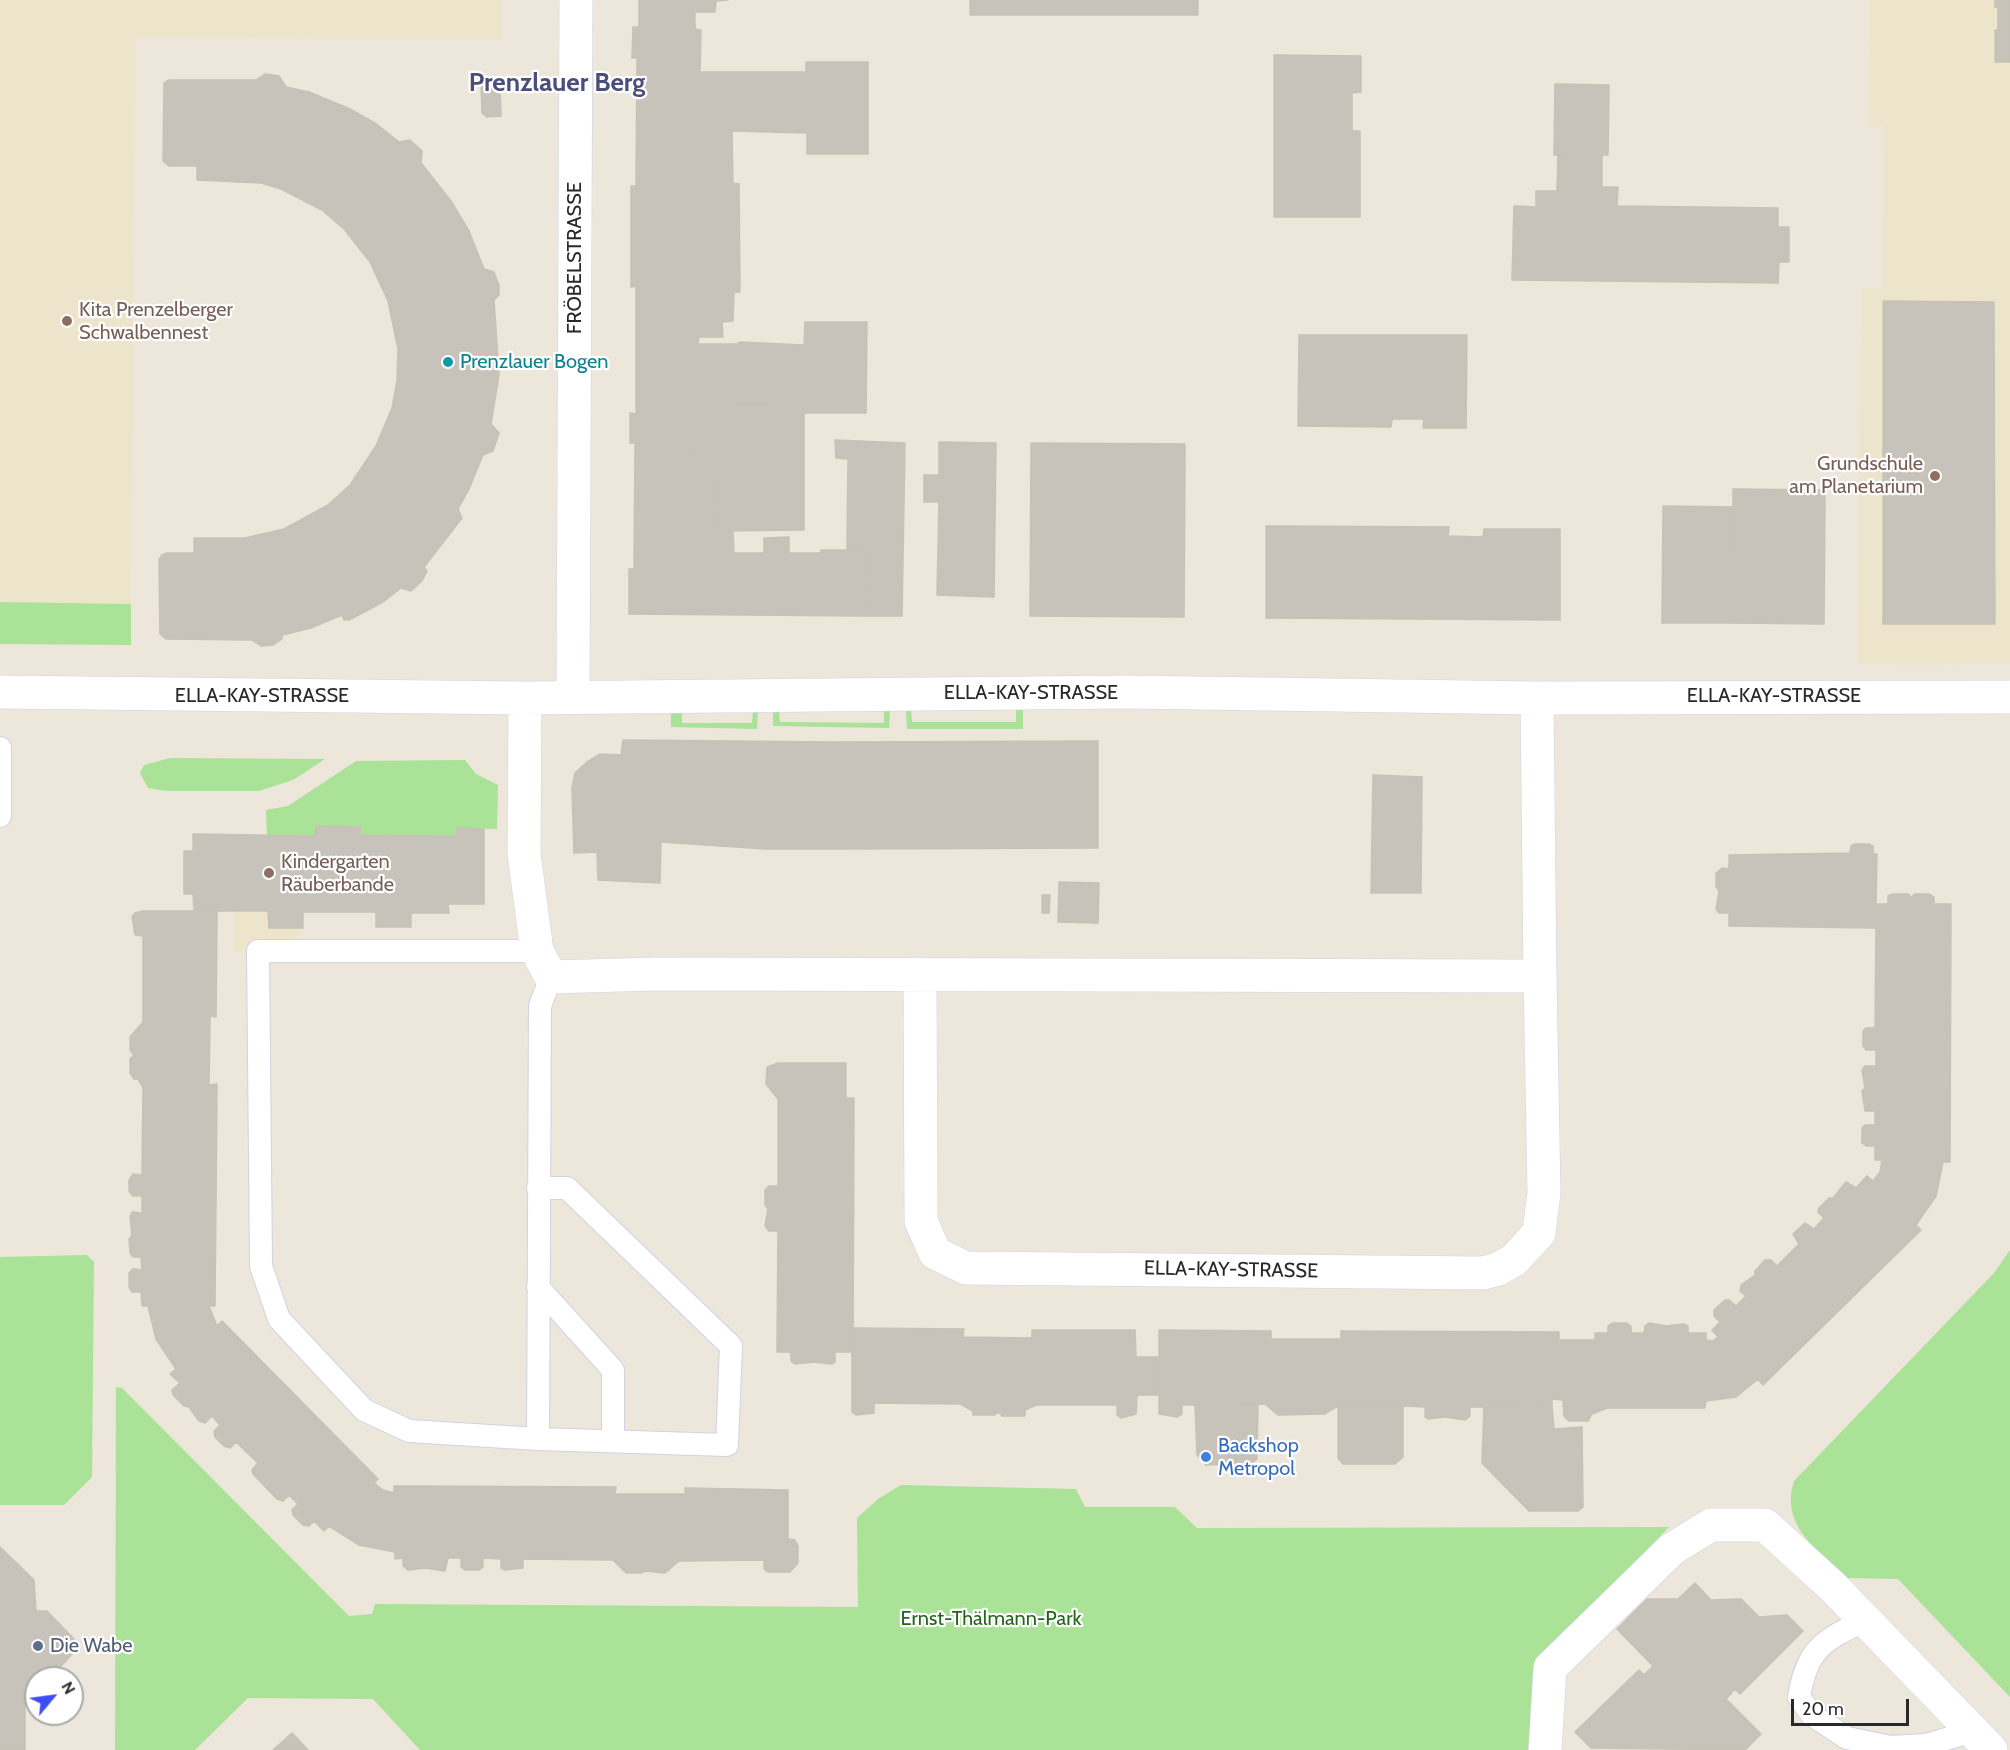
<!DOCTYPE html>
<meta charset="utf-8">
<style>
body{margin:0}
#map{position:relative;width:2010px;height:1750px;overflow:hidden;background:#ece6db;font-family:Cabin,sans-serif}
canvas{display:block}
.north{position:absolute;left:24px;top:1666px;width:60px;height:60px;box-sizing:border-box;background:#fff;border:2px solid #a9a9a9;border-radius:50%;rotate:61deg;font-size:16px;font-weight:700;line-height:24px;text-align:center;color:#292929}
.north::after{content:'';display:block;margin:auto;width:21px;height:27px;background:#3d4df7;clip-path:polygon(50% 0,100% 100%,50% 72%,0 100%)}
.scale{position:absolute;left:1791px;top:1699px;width:118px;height:27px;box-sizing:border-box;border:3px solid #292929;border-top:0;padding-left:8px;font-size:18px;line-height:21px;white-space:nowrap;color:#292929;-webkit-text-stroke:4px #fff;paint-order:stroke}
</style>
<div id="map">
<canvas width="2010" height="1750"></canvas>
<div class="north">N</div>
<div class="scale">20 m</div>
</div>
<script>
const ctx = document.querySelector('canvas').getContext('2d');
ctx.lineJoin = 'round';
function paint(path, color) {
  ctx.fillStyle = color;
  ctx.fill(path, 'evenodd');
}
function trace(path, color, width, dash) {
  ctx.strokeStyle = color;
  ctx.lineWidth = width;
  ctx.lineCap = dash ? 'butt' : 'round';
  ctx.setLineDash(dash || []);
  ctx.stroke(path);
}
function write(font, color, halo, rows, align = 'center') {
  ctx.font = font + ' Cabin,sans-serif';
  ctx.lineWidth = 4.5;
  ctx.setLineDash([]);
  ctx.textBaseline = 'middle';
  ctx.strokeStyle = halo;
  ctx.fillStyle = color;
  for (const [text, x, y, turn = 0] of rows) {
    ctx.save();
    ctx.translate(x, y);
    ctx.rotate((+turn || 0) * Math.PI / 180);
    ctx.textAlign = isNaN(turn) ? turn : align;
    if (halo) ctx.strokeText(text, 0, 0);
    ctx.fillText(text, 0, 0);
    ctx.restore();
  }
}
const education = new Path2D(`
 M0,0H501V40L136,37L131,604L0,602Z
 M1869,0H2010V664L1858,665L1861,288L1883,287L1884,127L1868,126Z
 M235,835H303V928L285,952L234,951Z`);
const green = new Path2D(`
 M0,602L131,604V645L0,644Z
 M773,710L779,711L780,722L884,723V711H890L889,728L773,726Z
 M906,710H911L912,722H1016V710H1023V729H907Z
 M671,711H682V723H752L753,711H758L757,729L671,727Z
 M170,758L325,759L293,780L259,791H167L148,788L140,773L144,765Z
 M465,760L476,774L498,785L497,829L457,828V836L360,835V828L316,826L315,836L267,835L266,810L288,806L356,761Z
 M2010,1250V1697L1898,1579L1846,1578C1817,1549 1780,1526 1794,1481L1994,1273Z
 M87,1255L94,1262L92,1477L64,1505H0V1257Z
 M116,1387L122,1388L349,1616L372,1614L375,1604L858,1607L857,1518L878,1499L901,1485L1076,1489L1085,1507H1175L1197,1528L1669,1527L1534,1664L1532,1750H420L373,1699L248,1698L195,1750H115Z`);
const building = new Path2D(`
 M639,0H728L716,1L715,12H695V29L701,30L700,72H806V62H868V154H807V133L732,131L733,183L739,184L740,292H734L733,321L722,322L723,337H699L698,344H738L739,342L804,345L805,322H867L866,413H804V405L699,403L698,445L692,444V459L712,460L714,531H733L734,553H764V538L789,537V553H821V550H865L866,616L629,614V569H634L635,443H630V413L636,414V286L631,287V186H636L637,58H632L633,27H639Z
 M970,0H1198V15H970Z
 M1995,0H2010V62H1995V30H1998V7H1995Z
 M1274,55L1361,56V92L1352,93V131H1360V217H1274Z
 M265,74L279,76L286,87L309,92L350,109L375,123L399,142L410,140L422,151L421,163L451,201L469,231L484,269L494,272L499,286V295L494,300L499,375L491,424L499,433L493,451L483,455L469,489L458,509L462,518L424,567L427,571L422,581L411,591L401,588L383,602L349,620H344L342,615L311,628L282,635V639L273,645L261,646L252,640L166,639L160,634L159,560L162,555L167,553H194V538H245L284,529L328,505L350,485L376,446L392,408L397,381L398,349L388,301L370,262L344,229L322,210L281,189L261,183L197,180V166H169L163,161L164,83L169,80H256Z
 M481,84H493L500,89L501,116L487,117L482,113Z
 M1555,84L1609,85L1608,155H1554Z
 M1558,154L1602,155V187H1618L1617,206L1778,208V227H1789V262H1779L1778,283L1512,280L1514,206L1536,207V191H1557Z
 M1883,301L1994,302L1995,624H1883Z
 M1299,335H1467L1466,428H1423L1424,419H1392L1391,427L1298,426Z
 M699,403L804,405V530L714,531L712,460L692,459V444L698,445Z
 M835,440L905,443L902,616H866L865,550H847L848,459L836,458Z
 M939,442L996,443L994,597L937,595L939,502H924V475H939Z
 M1031,443L1185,444L1184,617L1030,616Z
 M1733,489L1825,490L1824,624L1733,623Z
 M1663,506L1734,507L1733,623H1662Z
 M1266,526L1449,527L1448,536L1483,537L1484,529H1560V620L1266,618Z
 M623,740L835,742V849H766L661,842L660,883L598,880L597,852L574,853L572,788L575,773L587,762L600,754L621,755Z
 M1098,741V848L835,849V742Z
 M1373,775L1422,777L1421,893H1371Z
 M316,826L360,827V835L457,836V828L484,829V904H448L449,913H411V927H376V912H303V928H269L268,911H194L193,894H184V851H193V834L315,836Z
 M1855,844H1869L1873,846V854H1877L1876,904H1888V896L1893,894H1908L1911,897L1915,894H1929L1934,897V904H1951L1950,1162H1943L1936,1196L1916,1225L1921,1230L1763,1385L1758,1379L1736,1397L1706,1401L1705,1408H1607L1592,1414L1588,1421H1569L1564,1416L1563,1400L1552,1399V1406L1470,1407V1416L1465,1420L1445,1417L1428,1419L1425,1417V1407L1403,1406H1338L1324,1414L1278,1415L1265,1404L1195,1405H1182V1414L1177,1417L1159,1414V1330L1271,1331V1339H1341V1331L1559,1332V1340H1595V1333H1608V1326L1613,1323H1626L1631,1326V1333H1644L1645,1326L1649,1323L1666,1326L1684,1324L1688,1326V1333H1706V1340L1713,1341L1718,1337L1712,1330L1720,1322L1714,1316V1310L1725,1300H1729L1736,1306L1746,1296L1740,1291L1741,1285L1755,1275V1271L1765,1260H1771L1777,1266L1799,1244L1793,1234L1805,1223L1814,1229L1824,1218L1818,1212L1819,1208L1829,1198H1833L1846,1182L1856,1188L1867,1176L1873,1181L1880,1172L1882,1160H1875V1146H1866L1862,1143V1128L1865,1125H1875V1111H1865L1862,1091L1865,1088L1862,1070L1865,1066H1876V1050H1866L1863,1046V1031L1866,1028H1875L1876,928L1729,926V913H1719L1716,909L1719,891L1716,887V873L1722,868L1729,869V855L1850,853L1851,846Z
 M1059,882L1099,883L1098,923L1058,922Z
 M1042,895H1050L1049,913H1042Z
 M143,911H217L216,1017L210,1016L209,1085L217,1084L215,1306H209L217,1326L222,1321L378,1479L374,1483L383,1490L394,1493V1486L616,1487L615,1494H685V1488L788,1490V1539L795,1540L798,1546V1563L790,1572H768L764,1569V1560L679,1561L665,1573L645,1571L641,1573H626L613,1560L523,1559V1568L504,1570L501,1568V1559L483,1558V1567L479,1570H465L461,1567V1558H448L445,1571L425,1568L408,1570L403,1566V1558L395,1559V1552L359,1545L329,1526L324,1531L314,1521L309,1526L303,1525L293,1515L292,1510L298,1504L289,1495L283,1501L277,1499L253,1474L252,1470L258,1463L236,1442L230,1448L224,1446L215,1437L214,1431L220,1425L212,1416L205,1423L199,1421L189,1407L184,1406L173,1395L172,1390L180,1383L170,1374L176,1369L156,1339L148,1306H142L141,1292H132L129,1287V1273L133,1269L142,1270L141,1257H133L130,1253L129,1239L132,1235L130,1217L132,1212L142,1213V1196H133L129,1191V1180L133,1174L142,1175L143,1088L138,1079H134L130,1073V1059L134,1055L130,1050V1037L143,1022V936L135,935L132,917L135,913Z
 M778,1063H846V1098H854L853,1352H835V1362L832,1364L813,1362L795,1364L791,1361V1352H777L778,1231H769L765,1226L768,1209L765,1205V1190L769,1186H778V1099L766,1084L767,1067Z
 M852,1328L964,1329L963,1337L1032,1338V1330H1135L1136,1357H1159V1395H1137L1136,1414L1121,1418L1117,1415V1405H1036L1025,1410V1416H1002L999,1412L994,1415H973V1411L960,1404L874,1403V1413L856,1415L852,1412Z
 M1258,1404L1257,1459L1252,1463L1206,1465L1197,1455L1195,1405Z
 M1338,1406H1403V1457L1395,1464H1343L1338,1458Z
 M1552,1406L1554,1429L1582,1427L1583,1507L1578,1511H1529L1482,1463L1484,1407Z
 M0,1547L34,1580L36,1611H47L75,1640V1651L50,1678H36V1693L25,1704V1750H0Z
 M1695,1583L1711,1600L1741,1599L1759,1617L1787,1615L1803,1631L1740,1694L1735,1689L1726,1699L1761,1734L1745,1750L1591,1748L1575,1732L1639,1670L1644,1675L1653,1666L1617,1629L1647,1599H1678Z
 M292,1733L308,1750H273Z`);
const lane = new Path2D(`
 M0,748V816
 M537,951H258L261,1266L279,1319L364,1410L409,1431L538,1439L727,1445L731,1346L567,1188H538
 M538,1287L613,1370V1441
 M538,1439L540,1006L551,977
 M1865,1620C1823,1641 1807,1648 1799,1697L1812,1715L1847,1738L1891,1747L1926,1745L1973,1731`);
const street = new Path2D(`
 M0,692L525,698L1127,692L1537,698L2010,697
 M573,697L576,0
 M525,698L524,854L537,951L551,977L655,974L1540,976L1537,698
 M920,974L921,1221L935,1253L966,1268L1483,1273L1498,1269L1514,1260L1539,1233L1544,1193L1540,976
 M1545,1750L1550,1668L1672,1549L1711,1525H1765L1834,1588L1991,1750`);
const markers = [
 [67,321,6,"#8d6e63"],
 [448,362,6,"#0f9aa8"],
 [1935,476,6,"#8d6e63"],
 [269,873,6,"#8d6e63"],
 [1206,1457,6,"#3f7fe0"],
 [38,1646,6,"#5c6f8a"]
];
const streetNames = [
 ["FRÖBELSTRASSE",575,258,-90],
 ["ELLA-KAY-STRASSE",1031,693],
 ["ELLA-KAY-STRASSE",262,696],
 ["ELLA-KAY-STRASSE",1774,696],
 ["ELLA-KAY-STRASSE",1231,1270,1]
];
const educationNames = [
 ["Kita Prenzelberger",79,310],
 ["Schwalbennest",79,333],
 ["Grundschule",1923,464,"right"],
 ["am Planetarium",1923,487,"right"],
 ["Kindergarten",281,862],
 ["Räuberbande",281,885]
];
const cultureNames = [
 ["Prenzlauer Bogen",460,362]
];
const shopNames = [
 ["Backshop",1218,1446],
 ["Metropol",1218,1469]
];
const parkNames = [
 ["Ernst-Thälmann-Park",991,1619]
];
const serviceNames = [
 ["Die Wabe",50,1646]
];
const districtNames = [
 ["Prenzlauer Berg",557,83]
];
paint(education, '#ede5cb');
paint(green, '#aae298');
paint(building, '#c7c3bb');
trace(building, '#c7c2b5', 1.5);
trace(lane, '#d1d2e2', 24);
trace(street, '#d1d2e2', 34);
trace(lane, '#fff', 22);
trace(street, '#fff', 33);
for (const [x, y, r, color] of markers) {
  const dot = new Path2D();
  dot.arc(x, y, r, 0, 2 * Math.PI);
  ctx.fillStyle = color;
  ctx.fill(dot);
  trace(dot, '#fff', 2);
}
write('20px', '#292929', '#fff', streetNames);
write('20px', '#785e54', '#fff', educationNames, 'left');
write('20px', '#0d838f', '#fff', cultureNames, 'left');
write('20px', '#366cbe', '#fff', shopNames, 'left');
write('20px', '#23651b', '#fff', parkNames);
write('20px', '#4e5e75', '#fff', serviceNames, 'left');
write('bold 26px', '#4b4e79', '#fff', districtNames);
</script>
